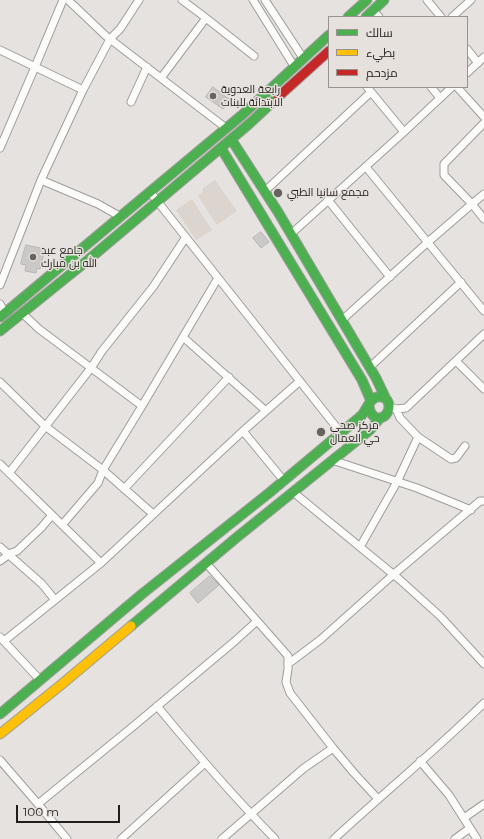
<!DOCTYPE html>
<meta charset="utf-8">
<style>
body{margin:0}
#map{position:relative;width:484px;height:839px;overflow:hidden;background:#e5e2df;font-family:Montserrat,Cairo,sans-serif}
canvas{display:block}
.legend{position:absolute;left:328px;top:16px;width:140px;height:72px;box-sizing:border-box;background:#e7e1dd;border:1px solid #989390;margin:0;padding:5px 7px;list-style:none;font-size:12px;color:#211f1d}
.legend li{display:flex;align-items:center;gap:8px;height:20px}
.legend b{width:20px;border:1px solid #989390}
.scale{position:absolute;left:16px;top:805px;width:104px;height:18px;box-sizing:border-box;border:2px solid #211f1d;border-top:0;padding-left:5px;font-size:12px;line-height:14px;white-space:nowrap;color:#211f1d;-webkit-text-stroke:3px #e7e1dd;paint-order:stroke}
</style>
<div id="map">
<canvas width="484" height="839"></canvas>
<ul class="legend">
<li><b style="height:5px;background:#4caf50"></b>سالك</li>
<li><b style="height:5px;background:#ffc107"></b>بطيء</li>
<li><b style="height:5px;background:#c62828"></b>مزدحم</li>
</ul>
<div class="scale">100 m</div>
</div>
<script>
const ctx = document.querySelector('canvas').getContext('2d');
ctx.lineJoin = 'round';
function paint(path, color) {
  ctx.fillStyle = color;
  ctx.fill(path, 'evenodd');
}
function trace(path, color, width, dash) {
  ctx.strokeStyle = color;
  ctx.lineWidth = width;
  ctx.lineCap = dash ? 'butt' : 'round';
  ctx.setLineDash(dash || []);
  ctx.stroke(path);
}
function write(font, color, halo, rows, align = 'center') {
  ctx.font = font + ' Montserrat,Cairo,sans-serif';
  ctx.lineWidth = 3;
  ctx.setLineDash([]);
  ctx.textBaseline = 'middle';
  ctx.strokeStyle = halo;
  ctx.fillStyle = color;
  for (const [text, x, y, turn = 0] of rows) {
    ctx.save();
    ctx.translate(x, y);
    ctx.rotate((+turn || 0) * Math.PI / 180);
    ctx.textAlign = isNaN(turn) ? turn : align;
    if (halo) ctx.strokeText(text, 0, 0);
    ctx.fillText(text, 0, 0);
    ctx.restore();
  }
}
const built = new Path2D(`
 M215,180L237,211L217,225L198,196L203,192V188Z
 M192,199L212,230L196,240L176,210Z`);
const building = new Path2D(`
 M213,87L230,100L223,109L206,97Z
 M261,232L269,242L261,248L253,238Z
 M26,245L45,249L40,269L37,268L36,273L25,271L26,265L21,264Z
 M210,576L219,585L198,603L190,593Z`);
const street = new Path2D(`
 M68,0L106,36L226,128
 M182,0L206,18L254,56
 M253,0L294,66
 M265,0L303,58
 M427,0L441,17
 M373,10L379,17
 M452,17L471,0
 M467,49L478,63
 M0,50L83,90
 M467,73L484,57
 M161,78L206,18
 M367,87L404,132
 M431,87L440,98
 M457,87L484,117
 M131,102L147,67
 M0,148L35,67L63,0
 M366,167L484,311
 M41,180L98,204L121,217
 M265,191L371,92
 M150,192L341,433
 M484,194L472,204L484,219
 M328,200L390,277
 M291,234L404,132L452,87
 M0,285L41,180L83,90L110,39L120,29L139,0
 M0,304L5,313
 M22,313L39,329L142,406
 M342,320L428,242L472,204L444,175V164L484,123
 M183,337L266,411
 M456,361L484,389
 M370,367L461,282
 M0,382L45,426L103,470L153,514
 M392,408L396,409L406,408L484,334
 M243,431L284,481
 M418,437L451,459L456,458L465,446
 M332,460L417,488L471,510
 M0,464L101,563
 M9,473L91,368L102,351L153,287L186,237
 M124,489L229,377
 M293,492L399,579L440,616L484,664
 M62,525L98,483L103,470L142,406L218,278
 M0,547L42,584L55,600
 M360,547L397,482L418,437L400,418L396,409
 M0,561L11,553L17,551L41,528L52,515
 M206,563L288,656V669L286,682L290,693L333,748L354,773L378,799
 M0,637L40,680
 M4,641L101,563L243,431L300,381
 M288,664L320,640L394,574L480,501H484
 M157,706C195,752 234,797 275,839
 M0,760L38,804L67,839
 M420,761L449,795L477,839
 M38,804L136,724L235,641L257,621
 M464,818L484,804
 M121,839L205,763
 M222,839L304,768L333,748
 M334,839C384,793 436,750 484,703
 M455,839L470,828`);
const fast = new Path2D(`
 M348,17L367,0
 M366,17L384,0
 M231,139L278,212L376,378L386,399
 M221,148L362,380L371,401
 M0,317L242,115L329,35
 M0,331L88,260L249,124L278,97
 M131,626L236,538L370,430L380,418
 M0,714L142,594L269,493L355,421C357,419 360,417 362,415C368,408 370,395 382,397C395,400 388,423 375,417C370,414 369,410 369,404`);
const slow = new Path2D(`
 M0,734L62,684L131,626`);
const jam = new Path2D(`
 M278,97L329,51`);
const markers = [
 [213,96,4,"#666361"],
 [278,193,5,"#666361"],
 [33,257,4,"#666361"],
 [321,432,5,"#666361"]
];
const poiNames = [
 ["رابعة العدوية",221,90],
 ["الابتدائة للبنات",221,103],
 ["مجمع سانيا الطبي",287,193],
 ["جامع عبد",41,251],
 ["الله بن مبارك",41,264],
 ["مركز صحي",330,426],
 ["حي العمال",330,439]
];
paint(built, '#dcd4cf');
paint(building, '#cbc9c7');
trace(building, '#b8b6b5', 1);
trace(street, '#9f9d9b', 9);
trace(fast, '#9f9d9b', 11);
trace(slow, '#9f9d9b', 11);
trace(jam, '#9f9d9b', 11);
trace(street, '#fbfbfa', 7);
trace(fast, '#4caf50', 9);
trace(slow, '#ffc107', 9);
trace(jam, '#c62828', 9);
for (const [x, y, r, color] of markers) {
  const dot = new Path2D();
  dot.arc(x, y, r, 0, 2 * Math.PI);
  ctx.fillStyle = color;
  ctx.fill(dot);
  trace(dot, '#e7e1dd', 1.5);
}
write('11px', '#211f1d', '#e7e1dd', poiNames, 'left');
</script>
